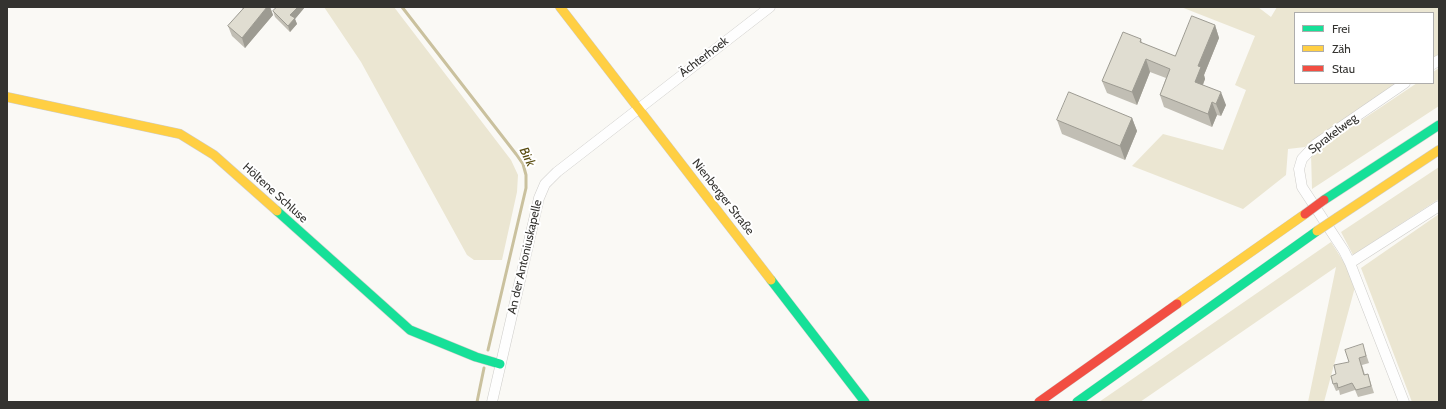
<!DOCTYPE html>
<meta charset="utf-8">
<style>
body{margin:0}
#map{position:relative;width:1446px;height:409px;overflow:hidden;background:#faf9f5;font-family:Cabin,sans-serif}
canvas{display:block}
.frame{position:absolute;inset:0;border:8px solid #343330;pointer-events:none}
.legend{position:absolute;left:1294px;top:12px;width:140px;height:72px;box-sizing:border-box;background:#fff;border:1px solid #aeadac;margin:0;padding:5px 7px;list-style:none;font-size:12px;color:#343330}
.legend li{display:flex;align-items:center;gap:8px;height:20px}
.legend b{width:20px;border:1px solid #aeadac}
</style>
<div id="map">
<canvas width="1446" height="409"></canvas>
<div class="frame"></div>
<ul class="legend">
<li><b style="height:5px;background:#16e098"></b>Frei</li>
<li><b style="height:5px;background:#ffcf43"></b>Zäh</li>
<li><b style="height:5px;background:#f24e42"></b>Stau</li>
</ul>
</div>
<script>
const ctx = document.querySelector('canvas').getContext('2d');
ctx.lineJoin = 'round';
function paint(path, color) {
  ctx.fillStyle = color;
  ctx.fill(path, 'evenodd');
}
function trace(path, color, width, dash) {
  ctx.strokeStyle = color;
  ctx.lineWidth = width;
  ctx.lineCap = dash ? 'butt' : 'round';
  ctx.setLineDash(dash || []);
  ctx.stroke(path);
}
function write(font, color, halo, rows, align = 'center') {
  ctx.font = font + ' Cabin,sans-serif';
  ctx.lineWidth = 4;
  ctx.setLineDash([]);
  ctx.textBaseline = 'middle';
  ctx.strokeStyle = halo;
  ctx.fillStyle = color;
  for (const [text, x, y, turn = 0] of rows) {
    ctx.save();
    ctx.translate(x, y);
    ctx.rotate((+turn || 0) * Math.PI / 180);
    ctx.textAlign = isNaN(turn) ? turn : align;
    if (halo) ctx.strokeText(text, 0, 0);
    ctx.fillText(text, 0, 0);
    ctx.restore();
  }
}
const green = new Path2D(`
 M324,7H394L511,160L518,175L517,192L502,260H474L467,255L361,62Z
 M1181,7H1258L1271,17L1277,7H1439V54L1433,59V13H1295V83H1398L1305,147L1288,149L1286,175L1243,209L1132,166L1163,134L1223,150L1246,90L1235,85L1255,36Z
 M1439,68V106L1312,189L1311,154L1417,83H1433V72Z
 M1439,167V199L1353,255L1341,232Z
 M1439,214V402H1412L1361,268Z
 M1331,242L1347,267L1355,287L1324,402H1308L1336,267L1140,402H1099Z`);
const stream = new Path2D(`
 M402,7L516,154L523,164L526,175V188L488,350
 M477,402L484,368`);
const street = new Path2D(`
 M1433,64L1439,60
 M1350,263L1439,206
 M492,402L539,198L545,184L557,172L770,7
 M1404,402L1350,263L1344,251L1302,187L1299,169L1302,159L1316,144L1405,83`);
const fast = new Path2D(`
 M1324,200L1439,125
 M277,211L410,330L476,357L500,364
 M771,280L865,402
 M1077,402L1317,231`);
const slow = new Path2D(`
 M560,7L771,280
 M7,97L180,134L214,155L277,211
 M1338,217L1439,150
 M1177,304L1305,214`);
const jam = new Path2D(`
 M1039,402L1177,304`);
const slowBridge = new Path2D(`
 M1317,231L1338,217`);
const jamBridge = new Path2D(`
 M1305,214L1324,200`);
const wall = new Path2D(`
 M241,7H270L273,15L245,48L232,36L228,26L243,9Z
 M277,7H305L295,19L297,24L290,32L275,17L273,11Z
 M1215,25L1219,38L1204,75L1205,79L1203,85L1226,105L1221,116L1217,115L1212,127L1164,107L1160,95L1166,78L1150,72L1137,105L1107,93L1102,81L1141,39L1142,43L1175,56Z
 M1132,118L1137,131L1125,160L1062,134L1057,120Z
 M1365,351L1369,363L1362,365L1365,375L1368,374L1374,393L1358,397L1355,390L1340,395L1339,390L1336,391L1333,384L1336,374L1349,362Z`);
const shadedWall = new Path2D(`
 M267,7H270L273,15L245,48L242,38Z
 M298,7H305L295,19L297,24L290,32L288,26L290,15Z
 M1215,25L1219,38L1204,75L1205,79L1199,94L1195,82L1198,66Z
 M1146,59L1150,72L1137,105L1132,92Z
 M1221,92L1226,105L1221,116L1216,104Z
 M1212,102L1217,115L1212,127L1208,114Z
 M1132,118L1137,131L1125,160L1120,146Z`);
const building = new Path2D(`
 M245,7H267L242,38L228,26Z
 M277,7H298L290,15L295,18L288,26L273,11Z
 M1192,16L1215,25L1198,66L1201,67L1195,82L1221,92L1216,104L1212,102L1208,114L1160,95L1170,69L1146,59L1132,92L1102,81L1123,32L1141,39L1140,42L1175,56Z
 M1069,92L1132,118L1120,146L1057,120Z
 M1363,344L1366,356L1359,358L1364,375L1368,374L1371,386L1356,390L1352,383L1338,388L1337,383L1333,384L1331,376L1336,374L1334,365L1349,362L1345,350Z`);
const streetNames = [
 ["Ächterhoek",704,57,-37],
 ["Sprakelweg",1333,134,-37],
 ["Höltene Schluse",275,193,42],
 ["Nienberger Straße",723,197,52],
 ["An der Antoniuskapelle",525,257,-77]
];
const waterNames = [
 ["Birk",527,157,64]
];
paint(green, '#ebe6d2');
trace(stream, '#cac19e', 3);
trace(street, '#cecdca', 11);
trace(fast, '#cecdca', 10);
trace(slow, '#cecdca', 10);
trace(jam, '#cecdca', 10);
trace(street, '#fefefe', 10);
trace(fast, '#16e098', 9);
trace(slow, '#ffcf43', 9);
trace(jam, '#f24e42', 9);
trace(slowBridge, '#cecdca', 10, []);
trace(jamBridge, '#cecdca', 10, []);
trace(slowBridge, '#ffcf43', 9);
trace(jamBridge, '#f24e42', 9);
paint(wall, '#c1beb4');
paint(shadedWall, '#9d9b92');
paint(building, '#e0ddd1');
trace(building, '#9d9b92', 1);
write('12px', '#343330', '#fff', streetNames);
write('italic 13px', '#584b0e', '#fff', waterNames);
</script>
